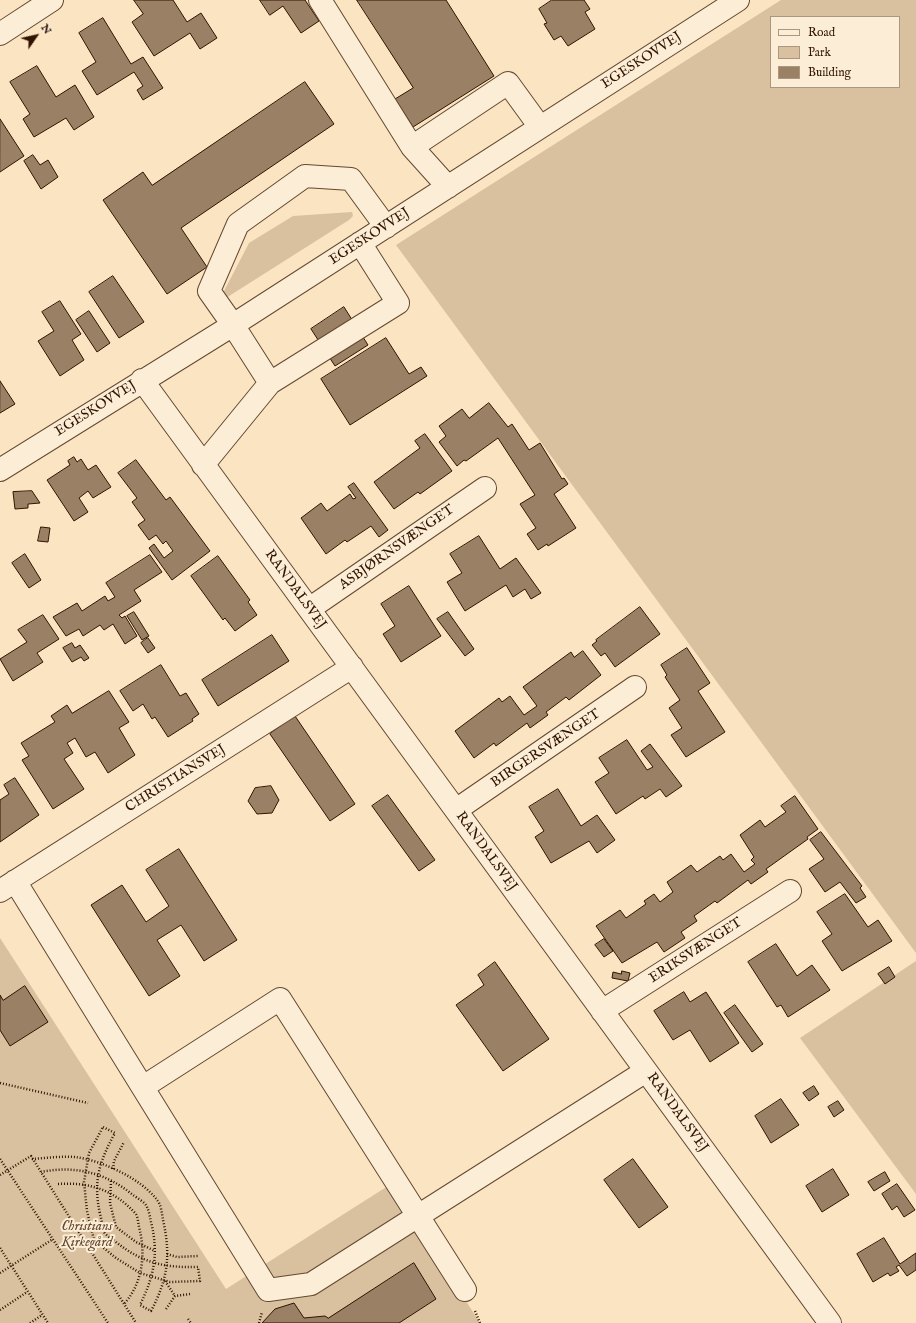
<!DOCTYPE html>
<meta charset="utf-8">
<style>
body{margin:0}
#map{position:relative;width:916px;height:1323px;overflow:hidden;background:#fbe4c1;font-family:"IM FELL English",serif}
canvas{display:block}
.legend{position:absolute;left:770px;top:16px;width:130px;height:72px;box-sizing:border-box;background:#fcedd7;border:1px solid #ab9681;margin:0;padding:5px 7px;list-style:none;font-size:12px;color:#311400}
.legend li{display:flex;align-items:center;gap:8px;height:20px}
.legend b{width:20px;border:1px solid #ab9681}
.north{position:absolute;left:16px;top:16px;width:40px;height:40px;-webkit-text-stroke:3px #fcedd7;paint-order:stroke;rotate:56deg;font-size:11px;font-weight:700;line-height:16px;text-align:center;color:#311400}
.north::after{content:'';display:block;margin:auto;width:14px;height:18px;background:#311400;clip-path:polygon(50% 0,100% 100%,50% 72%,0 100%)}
</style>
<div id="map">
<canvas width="916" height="1323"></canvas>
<ul class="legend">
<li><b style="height:5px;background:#fcedd7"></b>Road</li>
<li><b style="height:11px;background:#d9c1a0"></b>Park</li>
<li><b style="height:11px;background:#9a8064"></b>Building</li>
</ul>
<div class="north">N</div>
</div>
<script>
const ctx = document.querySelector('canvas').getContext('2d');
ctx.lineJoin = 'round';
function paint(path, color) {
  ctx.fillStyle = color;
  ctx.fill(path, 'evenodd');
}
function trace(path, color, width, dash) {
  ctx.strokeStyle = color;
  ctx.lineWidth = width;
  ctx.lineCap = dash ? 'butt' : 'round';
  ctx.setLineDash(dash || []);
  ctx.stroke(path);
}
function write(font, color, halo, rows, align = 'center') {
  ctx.font = font + ' "IM FELL English",serif';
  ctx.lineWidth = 4;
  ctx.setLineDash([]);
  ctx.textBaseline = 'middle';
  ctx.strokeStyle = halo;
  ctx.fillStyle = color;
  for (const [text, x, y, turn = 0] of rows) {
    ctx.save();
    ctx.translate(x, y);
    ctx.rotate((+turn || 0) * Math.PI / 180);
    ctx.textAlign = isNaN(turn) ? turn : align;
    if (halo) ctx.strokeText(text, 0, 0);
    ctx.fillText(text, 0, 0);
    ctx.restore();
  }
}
const green = new Path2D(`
 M781,0H916V953L396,245ZM771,17H899V87H771Z
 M352,212L353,216L349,220L226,298L223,293L249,243L293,216Z
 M0,938L226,1289L391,1184L480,1323H0Z
 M916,961V1194L800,1038Z`);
const building = new Path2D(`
 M134,0H173L187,22L201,13L217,38L200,49L190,33L154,56L132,22L143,14Z
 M260,0H305L319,21L301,33L283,6L270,15Z
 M357,0H446L494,76L413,127L395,99L413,88Z
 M552,0H584L590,9L585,12L595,29L568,46L561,36L554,40L544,24L547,23L539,9Z
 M103,18L131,64L143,57L163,88L143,100L137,90L143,86L134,72L97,95L82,71L96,62L79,33Z
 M37,66L56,97L75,85L94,117L74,130L66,118L34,137L23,119L30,114L10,82Z
 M305,82L334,124L181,228L207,267L167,294L103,200L143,172L152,185Z
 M0,119L24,156L0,172Z
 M33,155L40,165L48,160L58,177L41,189L24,161Z
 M113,276L144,322L119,338L89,292Z
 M60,301L81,334L72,340L84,360L60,376L38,341L54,331L42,312Z
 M344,307L368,345L335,366L311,329Z
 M89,311L110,343L97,352L76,320Z
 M386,338L409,374L421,367L427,376L350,425L321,379Z
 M0,381L15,404L0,413Z
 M489,403L508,427L512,424L529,450L540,443L562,479L564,478L568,484L554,494L576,528L548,546L547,544L538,550L527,534L536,528L520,504L535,495L498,438L466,461L464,460L457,466L439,442L446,436L439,426L462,409L469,418Z
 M425,434L452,471L420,494L418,492L394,509L374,482L420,448L415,441Z
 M74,457L77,462L81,459L88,470L96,465L111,487L93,498L88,491L79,498L88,512L74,521L47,480L70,465L68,461Z
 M136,460L166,500L170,497L210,551L172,580L149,548L154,544L164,558L173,551L166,541L163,544L156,535L149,540L138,525L145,520L132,502L137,498L118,473Z
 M354,483L388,530L379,537L371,526L347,542L345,540L326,554L301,518L321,503L327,511L350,494L353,499L356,498L348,487Z
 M32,491L40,503L28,504V508L15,509L13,492Z
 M41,527L50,528L48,542L38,541Z
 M479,536L500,569L516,558L541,593L531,599L525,589L513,597L506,585L465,611L447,582L462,573L450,554Z
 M25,554L41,580L29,588L12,563Z
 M150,555L162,572L134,590L141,601L119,615L122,618L125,616L137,636L125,644L113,624L104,630L100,625L83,636L79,629L66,636L53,617L77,603L82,611L105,596L108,601L115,597L106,583Z
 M218,556L250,600L248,602L257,615L235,631L225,618L223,620L191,576Z
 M409,586L441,636L401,662L383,634L395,626L381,604Z
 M640,607L660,634L615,667L605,653L601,656L592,645L597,641L596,640Z
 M134,612L149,636L142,640L127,616Z
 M448,612L474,649L465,656L437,619Z
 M43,615L59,639L37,653L43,662L13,681L0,659L27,642L18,630Z
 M272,635L289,661L218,706L202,680Z
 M148,638L155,648L148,653L141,643Z
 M72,643L75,648L80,645L89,658L84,661L81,657L72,662L63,648Z
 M687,648L710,683L698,691L725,732L686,757L671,735L682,728L669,708L680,700L665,677L667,675L661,665Z
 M583,651L601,675L569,700L566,697L546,712L548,715L530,728L527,723L496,746L494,743L474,758L455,731L499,698L502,702L510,696L524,715L537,706L523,687L571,652L574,657Z
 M161,665L180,696L186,693L199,714L192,719L193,721L168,737L155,717L152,719L143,704L133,711L120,691Z
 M109,691L129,722L119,728L135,755L108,773L95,752L86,757L75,738L67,743L73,753L64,759L84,789L53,809L22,760L29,756L21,743L55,722L51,716L67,705L72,713Z
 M295,716L355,804L330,821L270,734Z
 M627,740L647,770L653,767L641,751L650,744L682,786L666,797L660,789L645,799L643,796L616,814L595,782L609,773L599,758Z
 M15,778L39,815L0,842V800L9,794L4,785Z
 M271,786L279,800L272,813L257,814L248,801L255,788Z
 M558,789L581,826L597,815L615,840L597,853L589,841L551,863L535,837L544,831L529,807Z
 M388,795L435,860L419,871L372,806Z
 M795,796L818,829L807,837L808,839L766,869L768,872L751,884L748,880L717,903L715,901L694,916L697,921L681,932L685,938L664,952L657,942L622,963L596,926L620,910L626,918L646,904L644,901L654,894L660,902L673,892L667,882L691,865L697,872L720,856L723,860L731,854L744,872L755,864L751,860L754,857L740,835L760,820L765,827L786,812L781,806Z
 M821,832L862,886L860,888L866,897L856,903L840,882L825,892L809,869L824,859L810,840Z
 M179,849L237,940L204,961L181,925L157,940L180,976L149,996L91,905L122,885L146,922L169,906L146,870Z
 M845,894L868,927L878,920L892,941L842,971L822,941L832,934L817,912Z
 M604,939L613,951L604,957L595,945Z
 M776,944L797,976L812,965L830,990L788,1017L781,1005L777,1007L748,962Z
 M495,962L549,1039L503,1071L456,1005L484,985L478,975Z
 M889,967L895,977L885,984L878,974Z
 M622,971L630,973L628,981L612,978L613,972L621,974Z
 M25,986L48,1022L10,1046L0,1030V995L3,1000Z
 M684,992L690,1002L706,992L739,1043L710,1062L690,1030L673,1040L654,1011Z
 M735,1005L763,1044L752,1052L724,1013Z
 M814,1086L819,1094L809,1101L803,1093Z
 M781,1099L799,1125L771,1143L755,1116Z
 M838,1101L844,1110L834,1117L828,1107Z
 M633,1159L668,1207L639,1228L604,1180Z
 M833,1169L849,1195L822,1212L806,1186Z
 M885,1172L890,1181L874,1191L868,1182Z
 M897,1184L915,1210L904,1217L897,1206L892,1210L882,1194Z
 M884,1238L900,1264L916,1253V1270L907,1276L899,1265L896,1267L899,1271L890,1276L888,1273L873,1282L857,1254Z
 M414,1263L436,1299L399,1323H262L275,1309L294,1303L304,1318L325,1316L328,1318Z`);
const path = new Path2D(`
 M0,1083L88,1103
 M103,1127L115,1133C99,1162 93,1181 100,1214C102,1220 102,1227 104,1232C106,1236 113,1239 116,1242C142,1263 165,1268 198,1267L200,1281L170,1282L140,1273L116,1258L94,1240L87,1211L84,1182L89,1153Z
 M0,1159L108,1323
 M32,1159C46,1158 61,1156 75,1157C101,1160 142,1179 157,1200C161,1204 162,1214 163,1220C171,1255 168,1279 151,1311L140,1305C154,1276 159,1254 151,1222C150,1217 149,1211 147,1207C145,1202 137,1198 133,1195C106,1173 76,1165 41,1172
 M113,1169L114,1161L124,1142
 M0,1175L31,1156L136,1323
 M111,1181L110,1203L116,1227L136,1242L155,1251
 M58,1184C88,1182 113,1189 135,1213C138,1216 138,1222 139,1227C146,1253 143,1283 124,1304
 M0,1248L48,1323
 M167,1254L177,1257L198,1256
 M0,1273L53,1239
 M165,1281L175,1296
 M166,1309L175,1296L190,1294
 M0,1310L27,1292
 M475,1311L480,1323
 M188,1319L191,1323
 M30,1323L42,1315
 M259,1323L262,1312`);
const minor = new Path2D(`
 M320,0L412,147L448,187
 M0,34L52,0
 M412,147L508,83L540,127
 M360,243L398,303L270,383L233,325L209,291L238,224L305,176L351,179L386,227
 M142,380L830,1323
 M203,465L270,383
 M0,470L233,325L738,0
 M309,609L485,488
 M456,810L635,687
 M15,881L268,1290L311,1284L646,1071
 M0,891L352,667
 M602,1011L790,891
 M143,1087L280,999L465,1290`);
const streetNames = [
 ["EGESKOVVEJ",642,61,-33],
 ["EGESKOVVEJ",370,237,-33],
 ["EGESKOVVEJ",96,409,-32],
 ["ASBJØRNSVÆNGET",397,548,-35],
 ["RANDALSVEJ",295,590,54],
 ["BIRGERSVÆNGET",546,749,-34],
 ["CHRISTIANSVEJ",176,779,-32],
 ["RANDALSVEJ",486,852,54],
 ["ERIKSVÆNGET",696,951,-33],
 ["RANDALSVEJ",677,1113,54]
];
const parkNames = [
 ["Christians",87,1227],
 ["Kirkegård",87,1243]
];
paint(green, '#d9c1a0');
paint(building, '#9a8064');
trace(building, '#311400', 1);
trace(minor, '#644830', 24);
trace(path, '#311400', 2.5, [1, 2]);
trace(minor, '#fcedd7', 22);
write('14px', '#311400', '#fcedd7', streetNames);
write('italic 14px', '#634830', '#fcedd7', parkNames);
</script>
